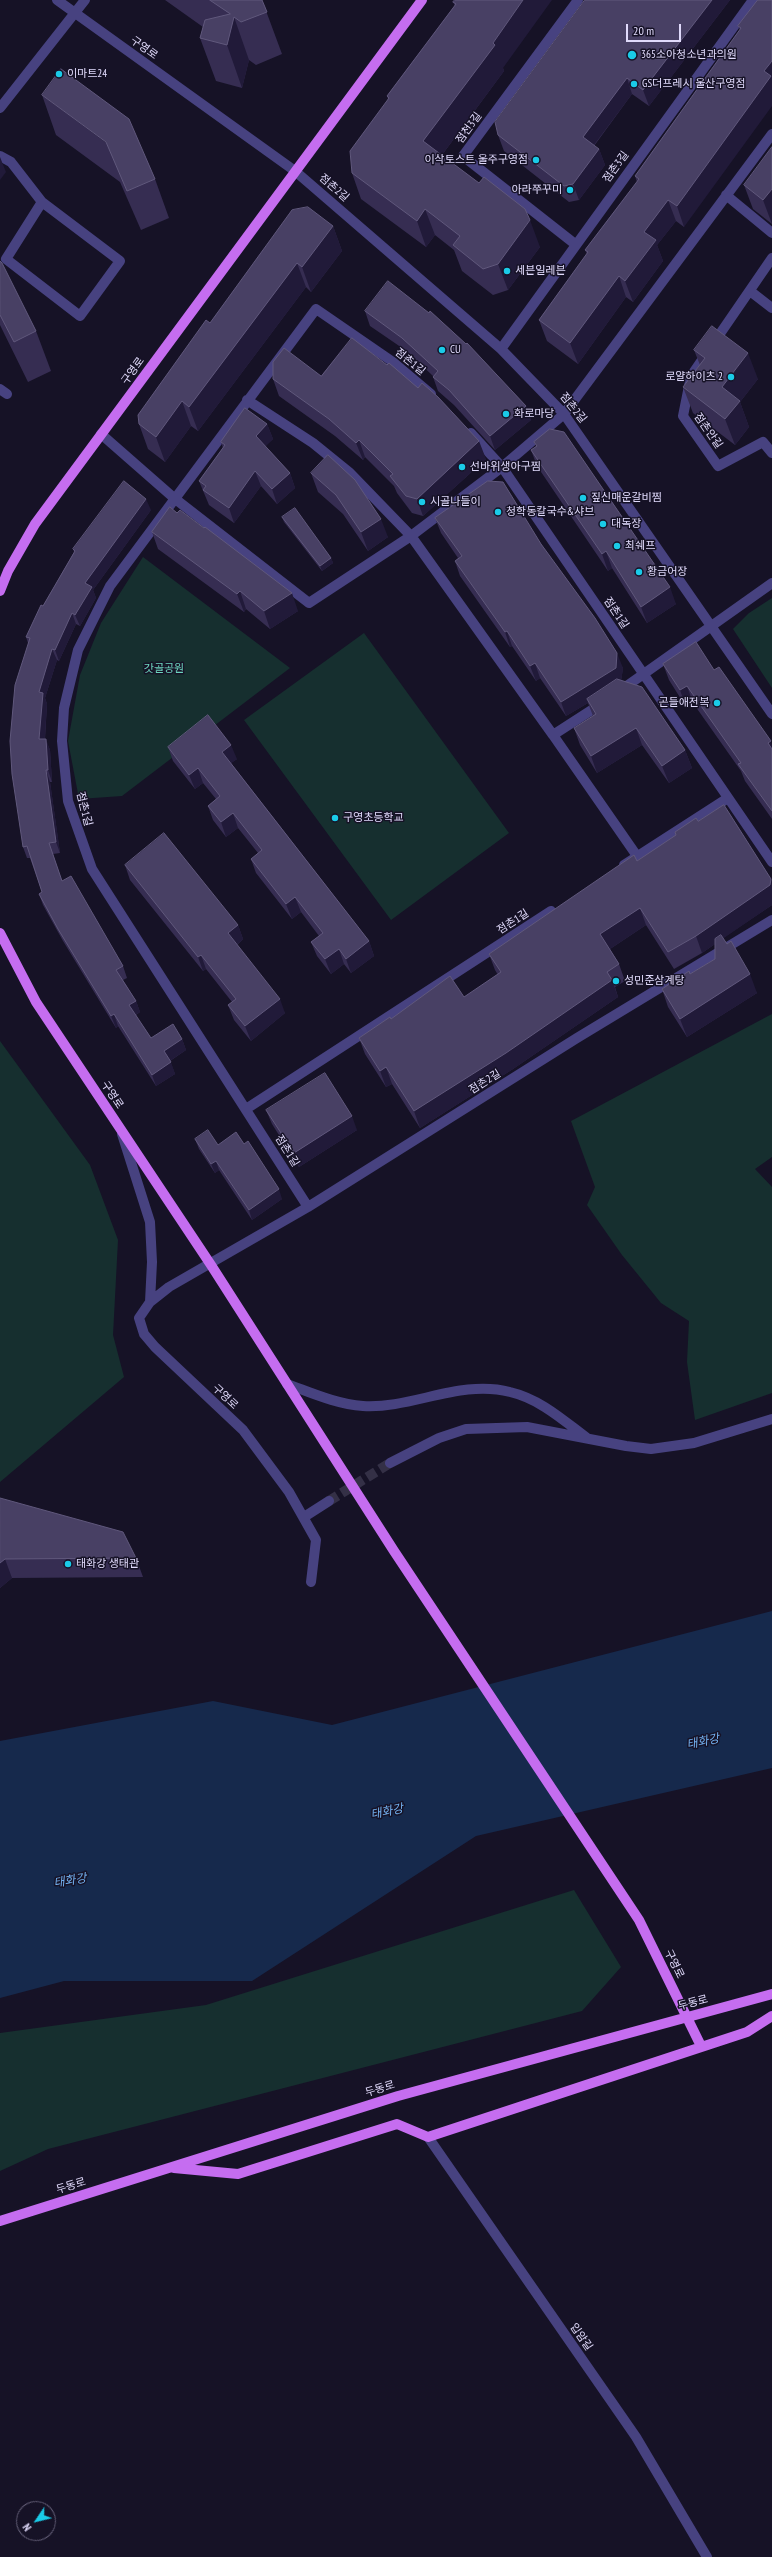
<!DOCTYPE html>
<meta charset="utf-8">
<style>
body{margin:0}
#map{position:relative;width:772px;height:2557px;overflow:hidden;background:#161226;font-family:"PT Sans Narrow",sans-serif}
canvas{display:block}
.north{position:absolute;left:16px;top:2501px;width:40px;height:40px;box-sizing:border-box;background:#161226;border:1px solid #67627b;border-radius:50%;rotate:235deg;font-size:11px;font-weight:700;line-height:16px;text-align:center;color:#e0dafb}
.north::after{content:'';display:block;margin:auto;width:14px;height:18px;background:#1acbe8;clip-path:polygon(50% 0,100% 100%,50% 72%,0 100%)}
.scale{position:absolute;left:626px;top:24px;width:55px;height:18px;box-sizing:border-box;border:2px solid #e0dafb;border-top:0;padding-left:5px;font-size:12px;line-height:14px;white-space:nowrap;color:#e0dafb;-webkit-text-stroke:3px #161226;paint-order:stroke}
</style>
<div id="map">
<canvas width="772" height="2557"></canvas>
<div class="north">N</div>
<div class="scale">20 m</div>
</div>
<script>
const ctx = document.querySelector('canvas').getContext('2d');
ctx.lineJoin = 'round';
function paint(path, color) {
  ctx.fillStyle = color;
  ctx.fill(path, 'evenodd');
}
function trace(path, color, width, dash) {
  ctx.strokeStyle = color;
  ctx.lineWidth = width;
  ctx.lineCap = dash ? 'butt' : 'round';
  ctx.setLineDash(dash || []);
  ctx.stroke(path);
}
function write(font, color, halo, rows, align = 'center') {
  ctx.font = font + ' "PT Sans Narrow","Noto Sans KR",sans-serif';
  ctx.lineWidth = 3;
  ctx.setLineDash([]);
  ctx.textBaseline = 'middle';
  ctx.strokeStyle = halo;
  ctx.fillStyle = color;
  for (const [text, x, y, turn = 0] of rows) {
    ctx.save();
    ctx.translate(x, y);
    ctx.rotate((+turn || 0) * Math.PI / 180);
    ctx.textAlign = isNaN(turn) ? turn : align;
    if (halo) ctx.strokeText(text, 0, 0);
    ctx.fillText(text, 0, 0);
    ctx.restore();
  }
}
const green = new Path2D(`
 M143,557L290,668L122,796L79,799L68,741L80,675L101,623Z
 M772,598V688L733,629L749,613Z
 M364,633L509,833L391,920L244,720Z
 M772,1014V1157L755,1169L772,1187V1393L695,1420L687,1362L689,1321L661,1303L622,1255L587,1205L595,1187L571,1121Z
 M0,1041L90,1165L118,1240L113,1335L124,1377L0,1482Z
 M574,1890L621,1967L582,2011L48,2149L0,2171V2033L206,2005Z`);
const water = new Path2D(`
 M772,1611V1768L476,1836L252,1981H64L0,1998V1741L213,1701L332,1725Z`);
const minorTunnel = new Path2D(`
 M329,1501L390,1463`);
const minor = new Path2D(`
 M57,0L295,171L501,349L564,414L772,714
 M0,108L85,0
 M0,156L11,162L42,202L120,261L80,316L6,259L42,202
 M726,195L772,233
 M575,244L463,156L578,0
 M772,258L691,376L683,416L718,466L763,442L772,453
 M750,291L772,308
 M501,349L753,0
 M0,389L7,394
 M247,400L313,443L350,473L411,536L502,467L564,414L772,134
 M471,433L502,467L772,862
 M101,434L174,498L309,603L411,536L553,735L601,704
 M621,690L772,583
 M553,735L637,856
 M624,865L728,798
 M246,1109L551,911
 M122,1134L150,1222L152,1262L150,1302
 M308,1207L92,869L68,801L62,741L64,708L78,650L110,586L316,309L393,362L431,394
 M287,1384C312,1393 336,1404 363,1406C412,1409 460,1379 510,1392C540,1399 563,1420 587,1438
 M390,1463L439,1438L466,1429L527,1427L626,1446L651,1449L694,1443L772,1419
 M304,1517L329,1501
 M311,1582L316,1540L289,1492L243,1430L155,1347L144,1334L139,1318L150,1302L169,1287L308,1207L577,1038L772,920
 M428,2137L636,2437L707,2557`);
const major = new Path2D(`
 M0,591L8,571L35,524L422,0
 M0,933L36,1002L211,1265L394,1551L639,1920L701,2046
 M174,2168L238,2174L397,2124L428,2137L747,2032L772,2016
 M0,2221L398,2096L772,1994`);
const wall = new Path2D(`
 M165,0H262L282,54L256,65L249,60L242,88L216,81L200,38L203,27Z
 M455,0L503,68L504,71L442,155L540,247L508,290L493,295L462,271L454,250L435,235L426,247L361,199L352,173L388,99L387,96L455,6L453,2Z
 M585,0H730L649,106L632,94L594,146L599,149L605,165L579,200L569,202L504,151L498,135Z
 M758,0L684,227L676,221L657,245L663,261L633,302L626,297L578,364L547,341L539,320L587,254L585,250L637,182L635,176L740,30L738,26Z
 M42,95L155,179L169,218L141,230L120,182L56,135Z
 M772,147V224L753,209L744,185Z
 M333,226L342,251L311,292L306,287L198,431L191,426L165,462L148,449L139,424L210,323Z
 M0,261L36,331L51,371L28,382L0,325Z
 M365,311L466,344L526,406L531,420L495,450L454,405L438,391L433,377V376L408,352L370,326Z
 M694,350L758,379L740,402L749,427L735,445L693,413L683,387L700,365Z
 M321,376L486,459L423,516L412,513L397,493L394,486L365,457L363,460L335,436L279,396L273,379Z
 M267,424L273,439L265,446L290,473L295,488L277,504L261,486L234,523L209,505L199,481L223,448L221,442Z
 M534,442L676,604L647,623L612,568L608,571L537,466L531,450L536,446Z
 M311,473L388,537L368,551L343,514L318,492Z
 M151,510L93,590L96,598L80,626L76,624L59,661L57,660L45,698L47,704L45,739L50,750L52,782H50L60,853L53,854L62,881L123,966L127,978L123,980L136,1001L140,1012L136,1015L151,1038L182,1039L186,1050L170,1061L175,1074L156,1086L118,1026L116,1028L63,941L43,905L39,894L42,892L30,858H27L23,847L28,643L26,637L43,606L74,552L73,549Z
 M282,517L331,558L333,563L322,571L284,522Z
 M435,518L541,544L623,668L621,681L685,750L692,768L669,783L642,745L597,773L580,745L574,728L593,716L588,703L566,716L540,678L536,681L512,646L510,647L460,576L455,561L458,558L441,533Z
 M152,532L298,611L270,629L246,609L244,612L158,549Z
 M663,664L714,670L772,746V819L745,781L741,771L693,703L686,707L669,680Z
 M168,747L237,759L231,763L369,941L374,956L351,973L344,964L331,974L317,956L311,942L319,936L301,912L292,919L256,873L251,859L258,853L238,828L226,837L213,820L208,806L216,799L203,783L195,789L173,761Z
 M698,821L772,881V905L723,938L757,993L687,1037L668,1007L662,989L690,974L715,959V944L702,953L674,969L646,925L610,949L619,964L625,981L615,987L618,997L513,1069L420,1128L392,1084L386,1087L365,1054L359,1038L391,1019L464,997L498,975L495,970L489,954L637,861L676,836L675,832Z
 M125,865L238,925L243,939L237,945L285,1013L251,1041L234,1020L228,1005L232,1002L206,969L203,971L130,880Z
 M266,1110L357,1130L299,1167L272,1124Z
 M195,1139L218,1145L282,1199L252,1220L219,1170L215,1173L199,1149Z
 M0,1498L136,1558L143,1577L12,1578L0,1588Z`);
const shadedWall = new Path2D(`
 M523,0H552L503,68L504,71L433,167L423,141Z
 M712,0H730L649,106L643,90Z
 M234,17L249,60L242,88L227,45Z
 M772,61V106L684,227L677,206L764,71Z
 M627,78L632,94L588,153L583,137Z
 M599,149L605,165L579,200L573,184Z
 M0,157L6,172L0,180Z
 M772,189V224L763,200Z
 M668,200L676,221L657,245L663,261L633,302L625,281L644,232Z
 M425,209L435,235L426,247L417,221Z
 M530,220L540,247L508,290L498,264Z
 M333,226L342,251L311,292L302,267Z
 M297,263L306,287L198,431L189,407Z
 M619,276L626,297L578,364L570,343Z
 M748,353L758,379L740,402L749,427L735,445L725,419L722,387Z
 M182,401L191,426L165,462L156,437Z
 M526,406L531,420L495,450L490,436Z
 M267,424L273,439L261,451L256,436Z
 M359,440L365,457L363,460L356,443Z
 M479,441L486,459L423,516L417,499Z
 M255,471L261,486L234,523L229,508Z
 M290,473L295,488L277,504L272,489Z
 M146,499L151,510L93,590L96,598L80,626L75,615L85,583Z
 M381,519L388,537L368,551L361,532Z
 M606,551L612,568L608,571L602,554Z
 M331,558L333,563L322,571L320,566Z
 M670,587L676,604L647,623L641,607Z
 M240,591L246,609L244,612L237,594Z
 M292,593L298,611L270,629L264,611Z
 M72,613L76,624L59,661L55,650Z
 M507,631L512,646L510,647L505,632Z
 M52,649L57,660L45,698L47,704L44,751L39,739V692Z
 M617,653L623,668L621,682L587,699L588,703L566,716L561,702Z
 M535,663L540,678L536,681L530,666Z
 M687,686L693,703L686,707L680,690Z
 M636,728L642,745L597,773L591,756Z
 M46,739L50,750L52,782L48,770Z
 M771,741L772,746V753L768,743Z
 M231,745L237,759L227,766L222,752Z
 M685,750L692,768L669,783L662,766Z
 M198,768L203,783L195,789L189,775Z
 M46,770L50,782L60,853L56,842Z
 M233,813L238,828L226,837L221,822Z
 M771,879L772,881V905L702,953L696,936Z
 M295,897L301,912L292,919L286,904Z
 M640,908L646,925L607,951L600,934Z
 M238,925L243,939L233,948L228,933Z
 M369,941L374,956L351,973L346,959Z
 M339,949L344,964L331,974L325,959Z
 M201,955L206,969L203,971L198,957Z
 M750,974L757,993L687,1037L680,1019Z
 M612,980L618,997L513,1069L420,1128L414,1111Z
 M280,999L285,1013L251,1041L245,1026Z
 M136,1001L140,1012L134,1016L129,1005Z
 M114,1014L118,1026L116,1028L111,1016Z
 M182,1039L186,1050L168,1062L164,1051Z
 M171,1062L175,1074L156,1086L152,1075Z
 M386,1067L392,1084L386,1087L380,1071Z
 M352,1116L357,1130L299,1167L294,1153Z
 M216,1161L219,1170L215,1173L211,1164Z
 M279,1189L282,1199L252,1220L249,1210Z
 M5,1559L12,1578L0,1588V1563Z`);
const building = new Path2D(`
 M210,0H262L267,12L241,22L234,17L227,45L200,38L205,20L230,14Z
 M455,0H523L493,43L495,45L423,141L479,183L484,177L525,209L530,220L498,264L483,269L453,245L460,236L425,209L417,221L352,173L350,151L389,98L387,96L456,4L453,2Z
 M585,0H712L643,90L627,78L583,137L599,149L573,184L564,186L498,135L495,122Z
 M758,0H772V61L764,71L771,76L677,206L668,200L644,232L656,240L625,281L619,276L570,343L539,320L588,252L585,250L639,179L635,176L741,28L738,26Z
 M61,69L129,119L155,179L127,191L106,142L42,95Z
 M772,147V189L763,200L744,185Z
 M308,207L333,226L302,267L297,263L189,407L182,401L156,437L139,424L138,415L206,320L210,323L292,210Z
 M0,261L2,263L36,331L14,342L0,315Z
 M388,281L429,313L430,311L466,344L467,343L526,406L490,436L449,390L433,377L438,371L402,338L365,311Z
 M712,326L748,353L722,387L740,401L725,419L683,387L705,358L694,350Z
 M352,338L387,365L389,363L418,388L422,383L438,397L479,441L417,499L406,496L390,476L393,474L359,440L356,443L329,419L273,379V362L284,348L321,376Z
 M245,408L267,424L256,436L290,473L272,489L255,471L229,508L203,490L206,486L199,481L225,445L221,442Z
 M550,429L564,432L670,587L641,607L606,551L602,554L531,450L537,446L534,442Z
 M328,455L355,480L381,519L361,532L336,495L311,473Z
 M124,481L146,499L85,583L92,587L75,615L72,613L55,650L52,649L39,692L43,693L39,739H46L48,770H46L56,842L49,843L62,881L71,876L123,966L116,970L136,1001L129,1005L151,1038L173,1024L182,1039L164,1051L171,1062L152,1075L114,1014L111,1016L58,929L39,894L42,892L27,846L23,847L12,774L10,741L15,685L30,638L26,637L41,605L43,606L75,551L73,549Z
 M488,481L503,482L541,544L595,618L617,653L616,668L561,702L535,663L530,666L507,631L505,632L455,561L462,556L435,518Z
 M170,507L177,513L180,510L204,528L205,527L292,593L264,611L240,591L237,594L152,532Z
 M295,508L331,558L320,566L282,517Z
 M696,642L714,670L719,667L771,741L768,743L772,749V811L738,764L741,763L687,686L680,690L663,664Z
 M617,679L642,687L685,750L662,766L636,728L591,756L574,728L596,714L587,699Z
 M208,715L231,745L222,752L369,941L346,959L339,949L325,959L311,942L323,933L295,897L286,904L251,859L262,850L233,813L221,822L208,806L220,796L198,768L189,775L168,747Z
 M724,805L771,879L770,885L696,936L668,952L640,908L600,934L619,964L607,972L612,980L506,1053L414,1111L386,1067L380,1071L359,1038L390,1017L391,1019L450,976L464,997L501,972L489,954L634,855L637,861L676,835L675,832L696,818L698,821Z
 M164,833L238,925L228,933L280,999L245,1026L228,1005L236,999L201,955L198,957L125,865Z
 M721,935L727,944L731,941L750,974L680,1019L662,989L689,971L690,974L715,959V939Z
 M325,1073L352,1116L294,1153L266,1110Z
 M208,1130L218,1145L236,1132L244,1144L248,1141L279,1189L249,1210L216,1161L211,1164L195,1139Z
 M0,1498L123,1532L136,1558L5,1559L0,1563Z`);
const markers = [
 [632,55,5,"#1acbe8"],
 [59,74,4,"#1acbe8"],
 [634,84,4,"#1acbe8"],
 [536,160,4,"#1acbe8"],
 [570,190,4,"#1acbe8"],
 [507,271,4,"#1acbe8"],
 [442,350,4,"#1acbe8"],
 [731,377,4,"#1acbe8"],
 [506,414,4,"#1acbe8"],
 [462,467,4,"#1acbe8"],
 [583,498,4,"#1acbe8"],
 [422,502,4,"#1acbe8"],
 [498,512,4,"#1acbe8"],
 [603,524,4,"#1acbe8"],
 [617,546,4,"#1acbe8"],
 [639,572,4,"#1acbe8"],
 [717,703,4,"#1acbe8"],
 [335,818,4,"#1acbe8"],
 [616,981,4,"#1acbe8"],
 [68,1564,4,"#1acbe8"]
];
const streetNames = [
 ["구영로",144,48,36],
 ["점천3길",469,128,-54],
 ["점촌3길",616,167,-54],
 ["점촌2길",334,188,41],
 ["점촌1길",410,362,39],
 ["구영로",133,371,-54],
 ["점촌2길",573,408,51],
 ["점촌안길",708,431,55],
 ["점촌1길",616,613,56],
 ["점촌1길",84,809,76],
 ["점촌1길",513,922,-33],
 ["점촌2길",485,1082,-32],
 ["구영로",112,1095,56],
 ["점촌1길",287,1151,58],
 ["구영로",225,1397,43],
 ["구영로",674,1964,64],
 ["두동로",693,2003,-15],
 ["두동로",380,2089,-17],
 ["두동로",71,2186,-17],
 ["입암길",581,2337,55]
];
const poiNames = [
 ["365소아청소년과의원",641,55],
 ["이마트24",67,74],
 ["GS더프레시 울산구영점",642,84],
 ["이삭토스트 울주구영점",528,160,"right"],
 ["아라쭈꾸미",562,190,"right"],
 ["세븐일레븐",515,271],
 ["CU",450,350],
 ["로얄하이츠 2",723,377,"right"],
 ["화로마당",514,414],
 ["선바위생아구찜",470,467],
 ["짚신매운갈비찜",591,498],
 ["시골나들이",430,502],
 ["청학동칼국수&샤브",506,512],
 ["대독장",611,524],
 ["최쉐프",625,546],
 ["황금어장",647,572],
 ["곤들애전복",709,703,"right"],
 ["구영초등학교",343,818],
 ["성민준삼계탕",624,981],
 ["태화강 생태관",76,1564]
];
const parkNames = [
 ["갓골공원",164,669]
];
const waterNames = [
 ["태화강",703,1742,-12],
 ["태화강",387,1812,-12],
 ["태화강",70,1881,-9]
];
paint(green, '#162f2f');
paint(water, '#16294c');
trace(minorTunnel, '#343046', 10, [10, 5]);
trace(minor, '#474280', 10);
trace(major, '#c56df0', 10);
paint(wall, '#362d52');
paint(shadedWall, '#211a39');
paint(building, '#484064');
trace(building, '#60587c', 1);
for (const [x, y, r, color] of markers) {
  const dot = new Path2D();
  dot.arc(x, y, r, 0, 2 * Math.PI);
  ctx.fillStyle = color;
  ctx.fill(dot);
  trace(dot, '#161226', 1.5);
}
write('11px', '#e0dafb', '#161226', streetNames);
write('11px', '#e0dafb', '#161226', poiNames, 'left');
write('11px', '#6dd5bf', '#161226', parkNames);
write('italic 12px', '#73b1f1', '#161226', waterNames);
</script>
